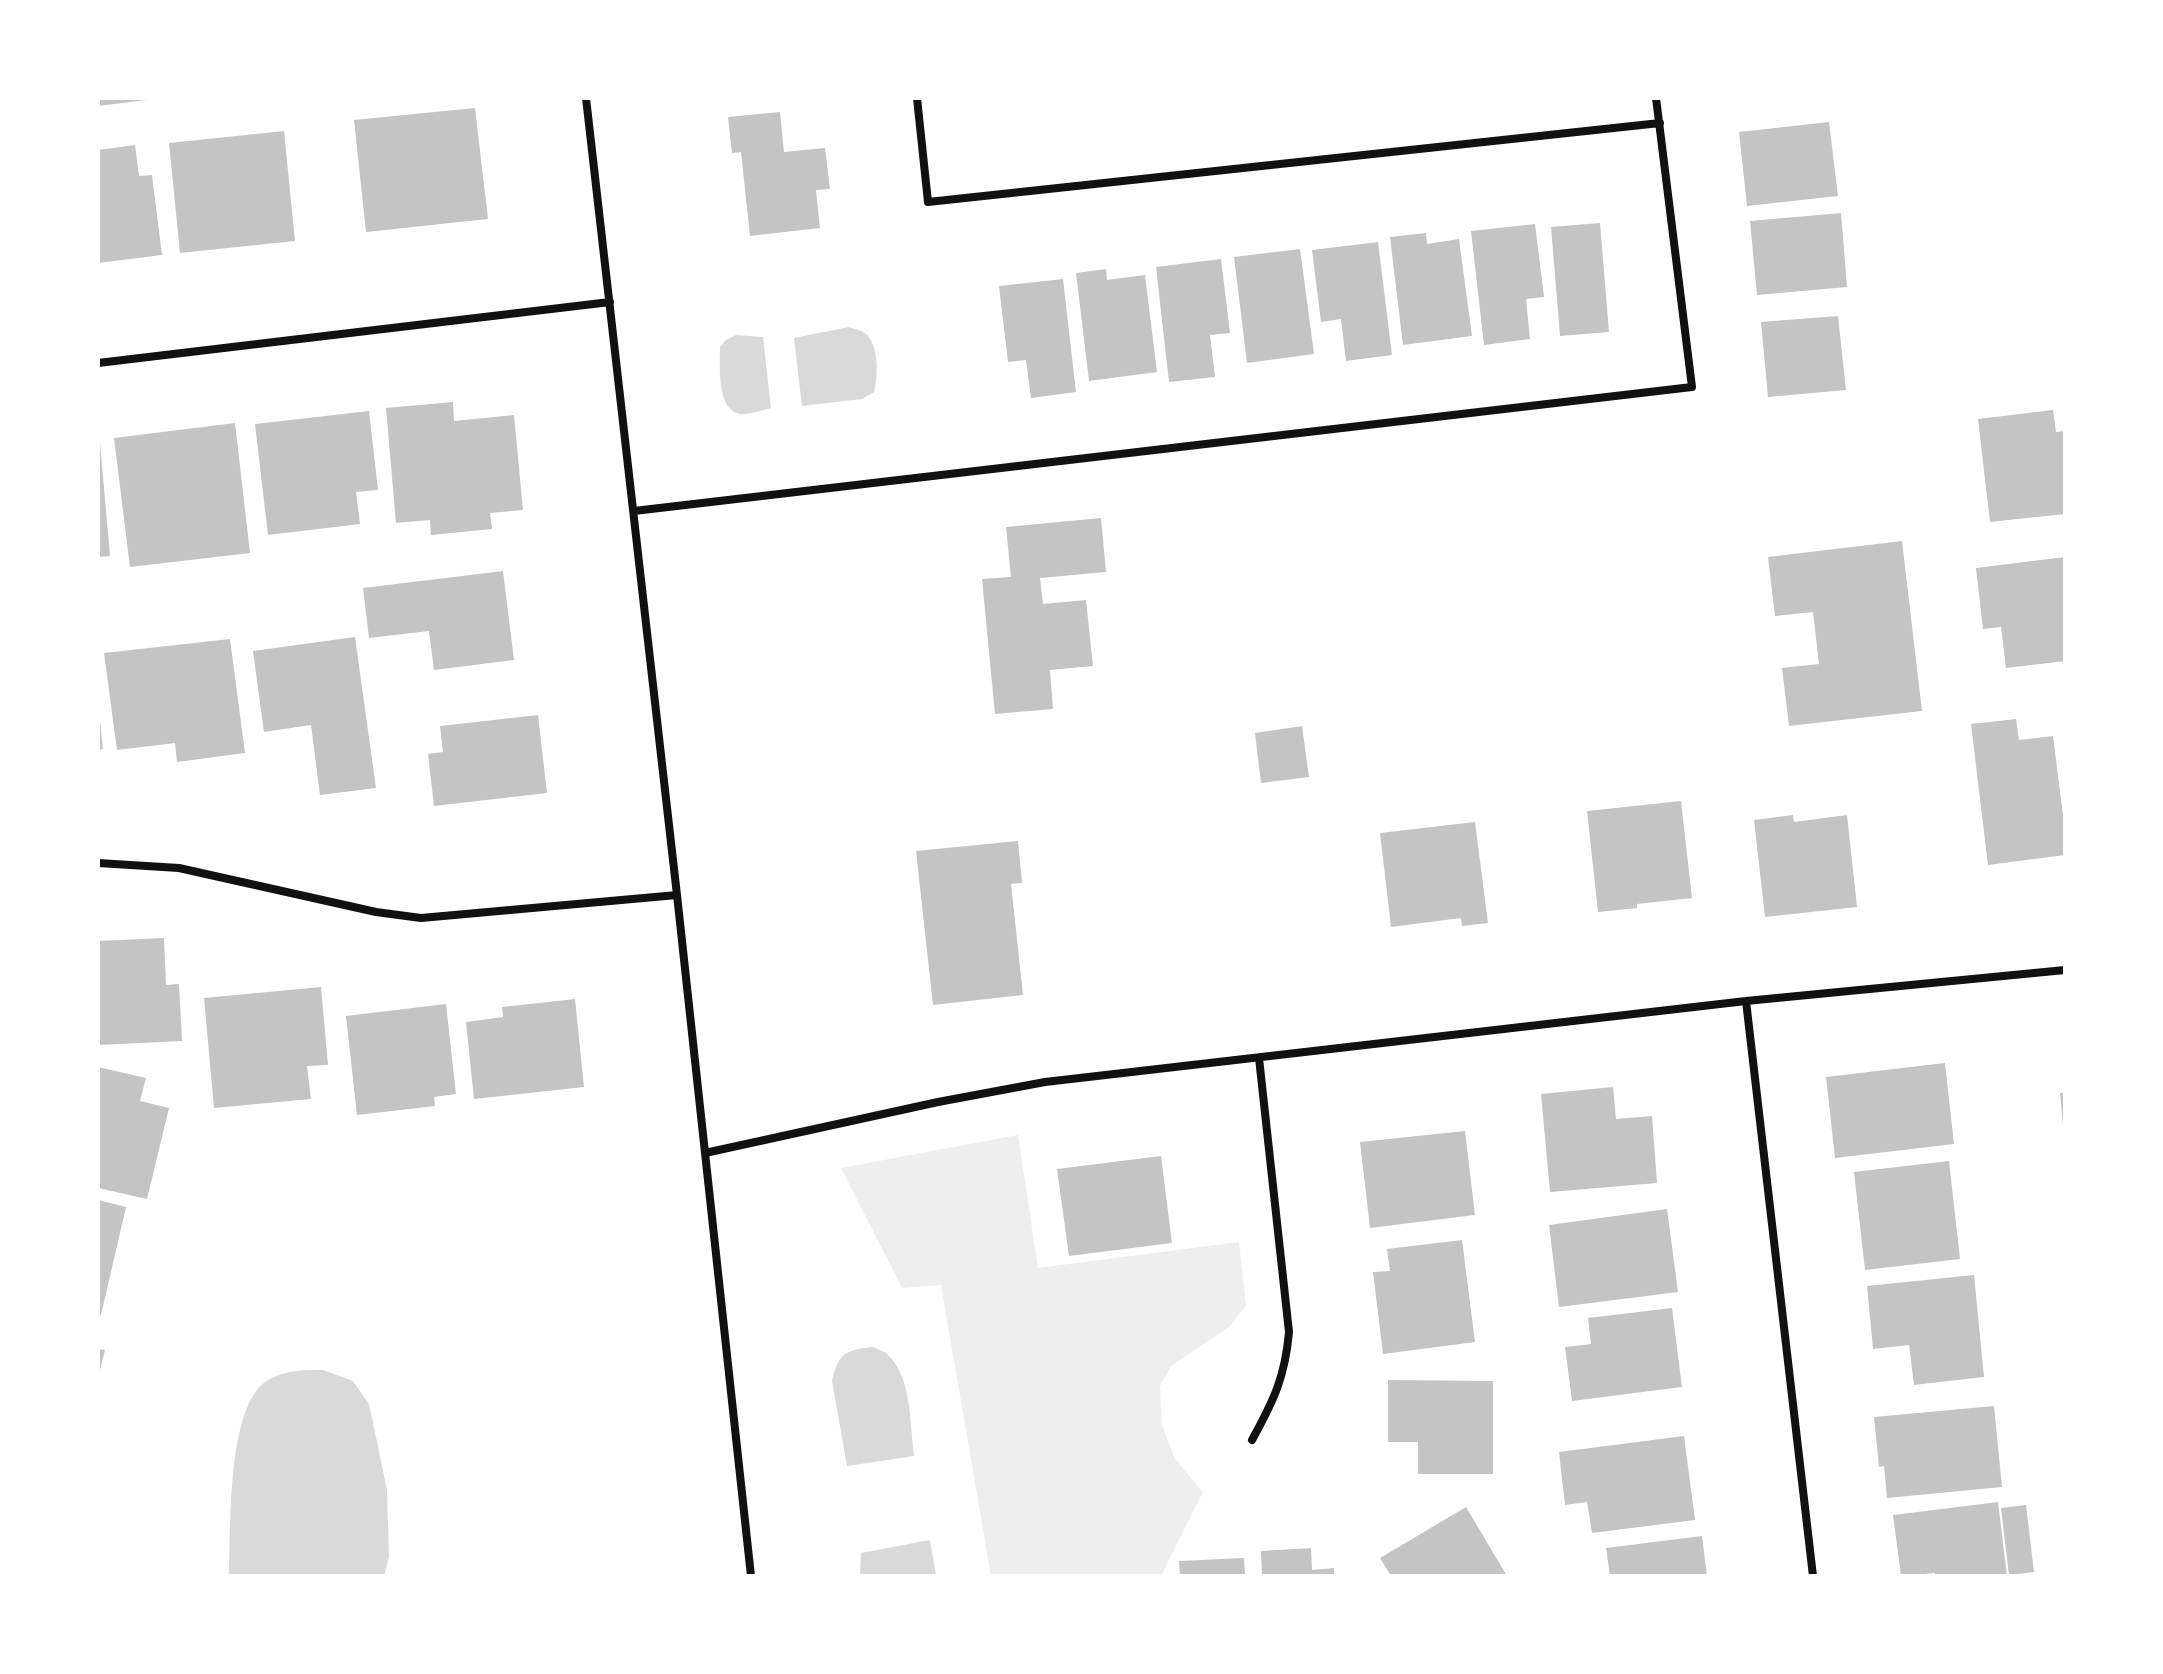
<!DOCTYPE html>
<style>
body{margin:0}
#map{position:relative;width:2163px;height:1674px;overflow:hidden;background:#fff;font-family:Lato,sans-serif}
canvas{display:block}
.frame{position:absolute;inset:0;border:100px solid #fff;pointer-events:none}
</style>
<div id="map">
<canvas width="2163" height="1674"></canvas>
<div class="frame"></div>
</div>
<script>
const ctx = document.querySelector('canvas').getContext('2d');
ctx.lineJoin = 'round';
function paint(path, color) {
  ctx.fillStyle = color;
  ctx.fill(path, 'evenodd');
}
function trace(path, color, width, dash) {
  ctx.strokeStyle = color;
  ctx.lineWidth = width;
  ctx.lineCap = dash ? 'butt' : 'round';
  ctx.setLineDash(dash || []);
  ctx.stroke(path);
}
const green = new Path2D(`
 M1018,1135L1038,1268L1239,1242L1246,1306L1229,1327L1171,1366L1160,1386L1162,1425L1175,1459L1203,1492L1161,1576H991L941,1285L902,1288L841,1168Z`);
const water = new Path2D(`
 M849,327C855,329 862,330 867,335C879,347 878,377 874,392L862,399L802,406L794,338Z
 M736,335L763,337L771,408C763,410 753,413 745,414C716,416 720,367 720,347L726,340Z
 M872,1347C878,1349 885,1351 889,1356C912,1379 910,1426 914,1456L847,1466L832,1381C838,1354 845,1350 872,1347Z
 M323,1370L353,1381L369,1404L387,1490L389,1557L384,1576H229C231,1530 226,1405 268,1380C285,1370 304,1370 323,1370Z
 M930,1540L936,1576H860L861,1553Z`);
const building = new Path2D(`
 M98,98H147V100L98,106Z
 M475,108L488,219L366,232L354,120Z
 M780,112L784,152L825,148L830,189L816,190L820,228L750,236L741,152L732,153L728,117Z
 M1829,122L1838,196L1747,206L1739,132Z
 M284,131L295,241L180,253L169,143Z
 M135,145L139,176L152,175L162,255L98,263V150Z
 M1841,213L1847,287L1757,295L1750,221Z
 M1600,223L1609,332L1560,336L1551,227Z
 M1535,224L1544,297L1526,299L1530,339L1484,345L1471,231Z
 M1426,233L1427,244L1459,239L1472,336L1403,345L1390,237Z
 M1378,242L1392,355L1346,361L1341,319L1321,322L1312,250Z
 M1300,249L1314,354L1247,363L1234,257Z
 M1221,259L1230,333L1210,335L1215,377L1169,382L1156,267Z
 M1106,269L1107,280L1145,275L1157,372L1089,381L1076,273Z
 M1063,279L1076,392L1031,398L1026,360L1008,362L999,286Z
 M1838,316L1846,390L1768,397L1761,322Z
 M453,402L454,421L514,415L523,510L490,513L492,529L431,535L430,520L396,523L386,408Z
 M2053,410L2056,432L2065,431V514L1990,522L1978,419Z
 M369,411L378,490L356,492L360,524L268,535L255,424Z
 M235,423L250,553L130,567L114,438Z
 M98,443H100L110,556L98,557Z
 M1101,518L1106,572L1040,578L1043,604L1086,600L1093,666L1050,670L1053,709L995,714L982,579L1011,577L1006,527Z
 M1902,541L1922,711L1789,726L1782,668L1819,664L1813,612L1775,616L1768,557Z
 M2065,557V661L2006,668L2001,627L1983,629L1976,568Z
 M503,571L514,660L434,670L429,631L369,638L363,588Z
 M355,637L376,788L320,795L311,725L264,732L253,651Z
 M230,639L245,753L177,762L175,743L117,750L104,653Z
 M538,715L547,793L434,806L428,754L443,752L440,726Z
 M2016,719L2019,740L2053,736L2065,831V855L1988,865L1971,724Z
 M100,722L103,749L98,750V723Z
 M1302,726L1309,777L1261,783L1255,733Z
 M1681,801L1692,898L1637,904V908L1598,912L1587,811Z
 M1793,815L1794,822L1847,815L1857,907L1765,917L1754,820Z
 M1475,822L1488,923L1462,926L1461,918L1391,927L1380,833Z
 M1018,841L1022,883L1011,884L1023,995L933,1005L916,851Z
 M164,938L166,985L179,984L182,1041L98,1045V941Z
 M321,987L328,1065L307,1066L311,1099L214,1108L204,998Z
 M575,999L584,1087L474,1099L466,1022L503,1017L502,1007Z
 M446,1004L456,1094L434,1097L435,1106L357,1115L346,1016Z
 M1945,1063L1954,1144L1835,1158L1826,1077Z
 M98,1067L146,1078L140,1101L169,1108L147,1199L98,1188Z
 M1613,1087L1616,1119L1652,1116L1657,1183L1550,1192L1541,1094Z
 M2060,1093H2065V1125H2063Z
 M1465,1131L1475,1215L1370,1228L1360,1142Z
 M1161,1156L1172,1243L1069,1256L1057,1169Z
 M1949,1161L1960,1259L1865,1270L1854,1172Z
 M98,1200L126,1207L101,1315L98,1314Z
 M1667,1209L1678,1292L1559,1307L1549,1225Z
 M1462,1240L1475,1342L1383,1354L1373,1272L1390,1271L1387,1249Z
 M1974,1275L1984,1377L1914,1385L1909,1345L1873,1349L1867,1286Z
 M1672,1308L1682,1387L1572,1401L1565,1347L1591,1344L1588,1318Z
 M98,1349L105,1350L99,1374H98Z
 M1388,1380L1493,1381V1474H1418V1442H1388Z
 M1994,1406L2002,1487L1887,1498L1884,1466L1879,1467L1874,1417Z
 M1684,1436L1695,1520L1592,1533L1587,1502L1565,1505L1559,1452Z
 M1998,1502L2007,1576H1935V1573L1901,1576L1893,1515Z
 M2026,1505L2034,1572L2009,1575L2001,1508Z
 M1466,1507L1507,1576H1391L1380,1558Z
 M1702,1536L1707,1576H1610L1606,1548Z
 M1311,1548L1312,1570L1334,1568V1576H1262L1261,1551Z
 M1244,1558L1245,1576H1180L1179,1561Z`);
const minor = new Path2D(`
 M586,98L677,895L751,1576
 M917,98L928,202L1660,123
 M98,363L610,302
 M634,511L1692,387L1656,98
 M98,863L179,868L376,912L421,918L677,895
 M1746,1001L1813,1576
 M705,1153L938,1102L1045,1082L1746,1001L2065,970
 M1252,1440C1274,1400 1285,1377 1289,1332L1259,1058`);
paint(green, '#eee');
paint(water, '#d9d9d9');
paint(building, '#c4c4c4');
trace(minor, '#111', 8);
</script>
